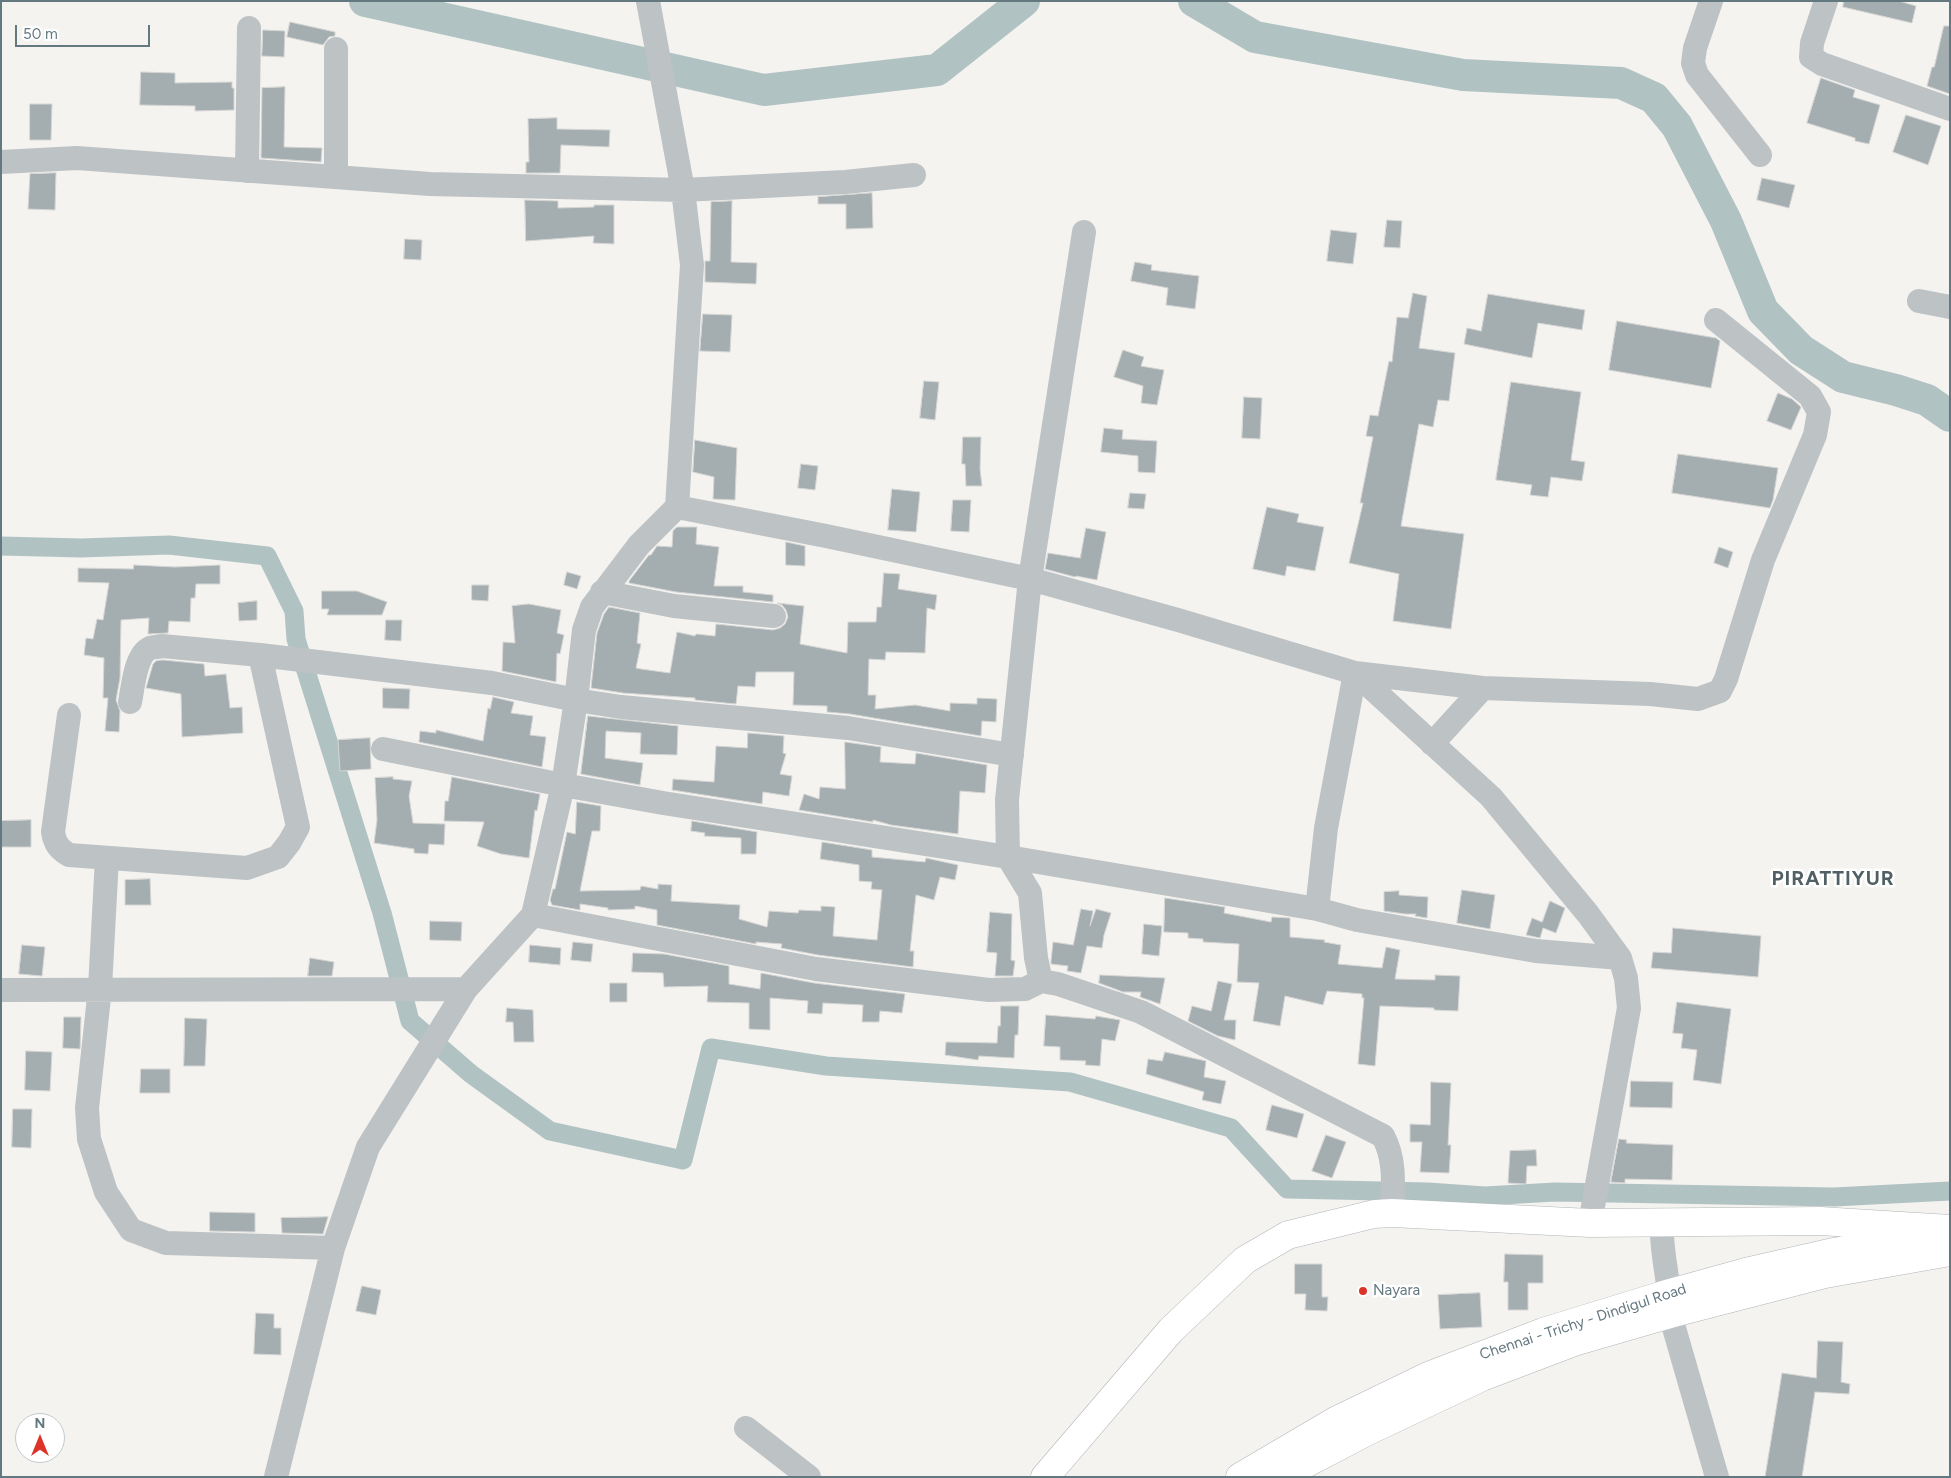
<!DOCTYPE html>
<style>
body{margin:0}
#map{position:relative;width:1951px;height:1478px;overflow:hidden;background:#f4f3f0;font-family:Figtree,sans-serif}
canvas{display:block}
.frame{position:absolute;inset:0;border:2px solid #647880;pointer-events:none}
.north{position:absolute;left:15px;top:1413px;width:50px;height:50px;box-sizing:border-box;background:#fff;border:1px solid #c1c9cc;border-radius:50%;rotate:0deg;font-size:14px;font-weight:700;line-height:20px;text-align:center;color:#647880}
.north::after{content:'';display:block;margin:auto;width:18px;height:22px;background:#dc3328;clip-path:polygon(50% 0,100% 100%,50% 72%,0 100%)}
.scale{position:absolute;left:15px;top:25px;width:135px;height:22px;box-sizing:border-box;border:2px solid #647880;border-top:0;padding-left:6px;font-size:15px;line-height:18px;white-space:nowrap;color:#647880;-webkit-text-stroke:4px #fff;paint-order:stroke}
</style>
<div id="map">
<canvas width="1951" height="1478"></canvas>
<div class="frame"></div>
<div class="north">N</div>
<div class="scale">50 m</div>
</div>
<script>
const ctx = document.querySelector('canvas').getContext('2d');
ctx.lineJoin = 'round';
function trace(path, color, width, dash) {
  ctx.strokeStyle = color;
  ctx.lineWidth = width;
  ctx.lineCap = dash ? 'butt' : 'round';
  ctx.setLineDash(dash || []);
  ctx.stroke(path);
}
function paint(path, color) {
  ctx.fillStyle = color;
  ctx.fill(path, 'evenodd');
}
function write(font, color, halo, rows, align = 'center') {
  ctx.font = font + ' Figtree,sans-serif';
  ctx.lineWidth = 5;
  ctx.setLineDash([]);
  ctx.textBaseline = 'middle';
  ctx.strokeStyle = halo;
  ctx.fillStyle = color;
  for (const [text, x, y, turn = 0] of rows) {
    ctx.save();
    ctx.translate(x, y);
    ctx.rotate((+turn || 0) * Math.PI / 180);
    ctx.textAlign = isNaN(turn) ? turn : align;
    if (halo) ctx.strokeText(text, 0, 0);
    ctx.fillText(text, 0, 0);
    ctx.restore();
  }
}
const canal = new Path2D(`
 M1,546L81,548L169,545L267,556L294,611L296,639L382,913L410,1021L471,1074L550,1131L683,1160L711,1048L826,1066L1070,1082L1231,1128L1287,1189L1428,1192L1485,1196L1555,1192L1834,1197L1950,1191`);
const river = new Path2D(`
 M365,1L764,90L937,70L1024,1
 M1194,1L1255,37L1463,75L1621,83L1654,98L1677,126L1726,221L1763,311L1801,350L1843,377L1896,390L1927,400L1950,416`);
const building = new Path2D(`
 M1844,1H1899L1916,6L1912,23L1843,7Z
 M290,22L335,32V36L329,37L323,45L287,37Z
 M1944,26H1950V94L1927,86L1932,67H1934Z
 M263,30L285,31L284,57L262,56Z
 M141,72L175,73V83L232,82V88H234V110L195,111V106L140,105Z
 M1821,78L1855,90L1853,97L1880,105L1869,144L1855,141V138L1807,123Z
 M285,87L284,147L322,148L321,162L261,158L262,88Z
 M30,104H52L51,140H30Z
 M1906,115L1941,126L1928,165L1893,152Z
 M557,118V129L610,130L609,147L561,145L560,173H526V162H529L528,119Z
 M56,173L55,210L28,209L30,174Z
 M1762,178L1795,185L1789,208L1757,200Z
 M872,193L873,228L846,229V204H818V197Z
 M525,200L558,201V208L594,207V205H614V244L593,243L594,236L526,241Z
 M732,201L731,262L757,263L756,284L705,282V261H710L711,202Z
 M1387,220L1402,221L1400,248L1384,247Z
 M1331,230L1357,233L1353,264L1327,261Z
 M405,239L422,240L421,260L404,259Z
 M1135,262L1152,265L1151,270L1199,276L1195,309L1166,305L1168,288L1131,281Z
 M1413,293L1427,296L1419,348L1455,353L1449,401L1438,400L1433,427L1419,424L1401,526L1464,534L1451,629L1393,621L1399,574L1349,563L1363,503H1360L1373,437L1366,436L1370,415L1378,416L1389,361L1392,362L1397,317L1408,318Z
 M1488,294L1585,310L1582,330L1538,323L1532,358L1464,344L1467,328L1481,331Z
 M703,314L732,315L730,352L700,351Z
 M1617,321L1716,338L1720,341L1711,388L1609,370Z
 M1123,350L1144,357L1141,366L1164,370L1157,405L1141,403L1143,386L1114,377Z
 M924,381L939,382L935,420L920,418Z
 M1511,382L1581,392L1571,460L1585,462L1582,481L1551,477L1548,497L1530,495L1532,485L1496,480Z
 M1778,393L1792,399L1801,407L1791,430L1767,421Z
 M1244,397L1262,398L1260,439L1242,438Z
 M1104,428L1123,430L1122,439L1157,441L1155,473L1138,472V456L1101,452Z
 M963,437H981L980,469L982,486H966L965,464H962Z
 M695,440L737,448L735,500L713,499L714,477L693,472Z
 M1678,454L1778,468L1773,500L1770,508L1672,493Z
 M801,464L818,466L815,490L798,488Z
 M892,489L920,492L916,532L888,530Z
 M1130,493L1146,494L1144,509L1128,508Z
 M953,500H971L969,532L951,531Z
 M1267,507L1299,514L1297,522L1324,527L1315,571L1287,566L1285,576L1253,569Z
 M677,527H697L696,544L719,547L714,586H743V592L773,595V602L676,592L629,583V581L649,555H651L657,546L672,547L673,531Z
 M1086,528L1106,532L1097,580L1076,576L1075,577L1045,569L1048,553L1080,558Z
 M786,542L805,546V566L786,565Z
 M1719,547L1733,552L1728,568L1714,563Z
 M134,565L175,567L220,565V584H196L195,598H191L190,622L169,621L168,633L148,634L149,618L121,620L120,678L116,700L120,711L119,732L105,731L108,698H103L104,658L84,655L86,638L93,639L97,619L103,620L109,583L78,582V568L133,569Z
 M567,572L581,576L577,589L564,585Z
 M884,573L900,574L898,589L937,595L935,610L927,608L925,653L886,652L885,660L869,659L868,695H876L875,709L915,705L950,711V703L977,704V698L997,699L996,722L982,721L981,736L850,714L827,712V706L793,705L794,672H756L755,687L738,686L736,704L695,700V698L623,693L591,688L597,633L604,614L609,607L640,613L637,643L641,644L636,668L641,669L670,673L677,632L695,636L696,634L715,636L716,624L773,630L780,628L785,624L788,617L786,610L782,605L777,603L804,606L800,644L847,653L848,622H876L877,607H881Z
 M472,585H489L488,601L472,600Z
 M322,591H357L387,602L382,615H327L329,609H322Z
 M257,601V620L239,621L238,603Z
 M529,604L561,610L557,633L564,635L560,654L557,653L556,682L502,671L503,642L515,643L512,606Z
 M386,620H402L401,641L385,640Z
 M163,660L204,664L205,676L226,674L230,708L242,707L243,733L182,737L181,694L146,688L153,664L156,661Z
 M383,688L410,689L409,709L383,708Z
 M493,697L514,702L511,713L533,716L530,735L546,737L542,767L419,742L420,731L436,733V730L483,741L488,708L490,709Z
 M588,716L678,726L677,755L640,754L641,733L606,731L605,758L643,763L640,785L581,774Z
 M748,733L784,736L783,753L786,754L780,774L792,776L789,796L763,792L762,804L672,790L673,779L714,782L716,746L747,748Z
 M370,738L371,769L340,771L338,740Z
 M845,742L881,747L880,762L915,764L916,753L987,765L985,793L960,791L958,834L891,825L873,820V822L799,810L804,794L819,799L820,787L845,789Z
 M393,777V779L412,781L409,796L413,823L445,824L444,845L429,844L428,854L414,853V849L374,843L377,820L375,778Z
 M452,777L540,794L537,811L535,810L529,858L501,854L477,846L484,822L444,821L445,801H448Z
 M577,802L601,806L600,831H592L580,891L640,890L641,886L658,889V884L672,885L671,901L740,905L739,919L767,927L769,911L798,913L799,910L821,911V906L835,907L833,936L877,940L882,890L871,889L872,882L859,881V865L820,859L822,842L872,850V857L925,862L926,858L958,865L955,880L940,877L934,900L916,895L910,951H914L913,967L818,955L781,948L782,944L756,942V944L657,925V910L635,906V909L608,910V908L580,904V910L552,905L550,900L553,889H555L567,832L575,834Z
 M31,820V847H1V821Z
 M692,821L757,832L756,854H741V838L704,836L705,833L691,831Z
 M150,879L151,905H125V880Z
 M1462,890L1495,895L1490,929L1457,923Z
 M1399,891V895L1428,897L1427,918L1415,916L1416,914H1405L1384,911V892Z
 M1165,898L1225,907L1224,913L1271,922L1272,917L1290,918V937L1325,940L1324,942L1341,945L1338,964L1382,968L1386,947L1400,950L1395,979L1435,980V975L1460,976L1458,1011L1434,1010V1008L1380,1006L1375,1066L1358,1064L1364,998H1362V994L1327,991L1323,1005L1285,996L1280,1026L1253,1021L1259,983L1237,982L1239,944L1203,942V939L1188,938V933L1164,932Z
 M1550,901L1565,908L1556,933L1543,928L1540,938L1526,935L1532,918L1542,922Z
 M1081,909L1093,911L1090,926L1096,909L1111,913L1104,935L1102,948L1087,946L1081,973L1067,971L1068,966L1051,964V961L1053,942L1073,945Z
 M990,912L1012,914L1011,960L1015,961L1013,976H995L997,953L987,952Z
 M430,921L462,922L461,941L430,940Z
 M1144,924L1162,926L1159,956L1142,954Z
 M1673,928L1761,936L1758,977L1651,968L1653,952L1671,953Z
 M573,942L593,944L591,962L571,960Z
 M22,945L45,947L42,976L19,974Z
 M530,945L561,948L560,965L529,962Z
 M633,953L664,954L729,966V984L760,989L761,973L814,983L905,994L902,1013L880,1011L879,1022H862L863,1005L823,1003L822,1014L807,1013L808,1001L770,998V1030L749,1029V1003L707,1002L708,986L664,987L663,973L632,972Z
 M310,958L334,962L332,976H308Z
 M1100,975L1165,978L1160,1004L1140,997L1141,992H1123L1099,983Z
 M1218,981L1232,984L1224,1020H1236L1235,1040L1218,1036L1188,1021L1192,1006L1211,1011Z
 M610,983H627V1002H610Z
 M1677,1002L1731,1009L1721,1084L1693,1080L1697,1050L1681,1048L1683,1034L1673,1033Z
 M1001,1006H1019L1018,1035H1015L1014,1058L979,1056L978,1060L945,1055L946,1042L997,1043L998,1026H1000Z
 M507,1008L533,1010L534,1042H514L513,1022H506Z
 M1046,1015L1095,1019L1096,1016L1120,1020L1115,1041L1102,1039L1100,1066L1085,1065L1086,1061L1060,1060V1047L1044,1046Z
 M64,1017H81L80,1049L63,1048Z
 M185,1018L207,1019L205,1066H184Z
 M26,1051L52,1052L50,1091L25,1090Z
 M1165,1052L1206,1061L1204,1077L1226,1081L1221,1104L1202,1100L1204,1092L1146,1074L1148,1059L1162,1061Z
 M141,1069H170V1093H140Z
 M1631,1081L1673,1082L1672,1108L1630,1107Z
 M1431,1082L1451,1083L1448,1145H1451L1449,1173L1420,1172L1422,1142H1410V1124L1430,1125Z
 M1272,1105L1304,1114L1297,1138L1266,1130Z
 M13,1109H32L31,1148L12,1147Z
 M1326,1135L1346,1142L1332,1178L1312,1171Z
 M1619,1139L1627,1140L1626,1143L1673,1145L1672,1180L1625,1179V1183L1611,1182Z
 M1536,1150L1537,1166H1527L1526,1184L1508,1183L1510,1151Z
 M210,1212L255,1213V1232L210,1231Z
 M328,1217L323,1234L282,1233L281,1218Z
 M1505,1254L1543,1255V1283H1528V1310H1508V1282H1504Z
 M1295,1264H1322V1297H1328L1327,1311L1305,1310L1306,1294H1295Z
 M362,1286L381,1290L376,1315L356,1311Z
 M1480,1293L1482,1327L1440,1329L1438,1295Z
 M256,1313L274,1314V1328H281V1355L254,1354Z
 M1818,1341L1843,1342L1841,1382L1850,1384L1849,1394L1815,1392L1802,1477H1765L1782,1373L1816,1378Z`);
const minor = new Path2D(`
 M648,1L683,190L692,265L677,507L826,536L1030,579L1178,620L1355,673L1491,797L1588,914L1620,958L1626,978L1629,1008L1590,1223
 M1711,1L1695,48L1693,63L1697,75L1760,155
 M1826,1L1812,43L1811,57L1822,64L1950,109
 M1,162L77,158L430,184L683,190L845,182L914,175
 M247,171L249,28
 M336,177V49
 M1084,232L1030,579L1007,800L1008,857L1030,893L1036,958L1041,981L1058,984L1141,1012L1383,1136C1396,1160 1393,1186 1392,1213
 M1919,301L1950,307
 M602,592L674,606L774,616
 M130,702C133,688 135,655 150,648C153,647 158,647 162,646L260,655L492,683L576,700L621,707L848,728L1012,755
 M69,715L53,832C55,844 59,849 69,855L247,868L278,857L289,843L298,827L260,655
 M1432,744L1483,688
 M383,749L563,785L663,803L1008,857L1317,909L1357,920L1536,951L1620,958
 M107,858L100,988L87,1108L89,1139L106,1192L131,1230L166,1243L333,1248
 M1317,909L1326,828L1355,673L1483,688L1650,694L1698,699L1720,691L1726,679L1763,560L1815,435L1819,412L1810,396L1716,320
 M533,915L816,969L989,990L1025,989L1041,981
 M1,990L466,989
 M1662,1222C1660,1253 1671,1283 1670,1314L1717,1477
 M746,1428L809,1477
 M276,1477L333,1248L368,1147L466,989L533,915L563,785L576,700L584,630L592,607L639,545L677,507`);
const highway = new Path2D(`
 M1045,1477L1171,1330L1245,1260L1288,1235L1374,1214L1392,1213L1590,1223L1820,1221L1950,1229
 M1240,1477L1337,1420L1428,1376L1543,1332L1670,1293L1746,1272L1834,1252L1918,1237
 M1280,1477L1368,1431L1482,1377L1577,1341L1670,1314L1825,1274L1950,1252`);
const markers = [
 [1363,1291,5,"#dc3328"]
];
const poiNames = [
 ["Nayara",1373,1291]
];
const streetNames = [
 ["Chennai - Trichy - Dindigul Road",1583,1322,-18]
];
const districtNames = [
 ["PIRATTIYUR",1833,879]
];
trace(canal, '#b1c2c3', 19);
trace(river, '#b1c2c3', 32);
paint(building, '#a4aeb1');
trace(building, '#d5d5d3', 1);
trace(highway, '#b0b5b7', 29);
trace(minor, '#bdc2c4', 24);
trace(highway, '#fff', 28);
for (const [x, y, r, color] of markers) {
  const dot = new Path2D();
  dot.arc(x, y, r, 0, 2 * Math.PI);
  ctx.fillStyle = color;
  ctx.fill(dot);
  trace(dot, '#fff', 2);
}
write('15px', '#647880', '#fff', poiNames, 'left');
write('15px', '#647880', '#fff', streetNames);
ctx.letterSpacing = '1px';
write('bold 20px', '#516065', '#fff', districtNames);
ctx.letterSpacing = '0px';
</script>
